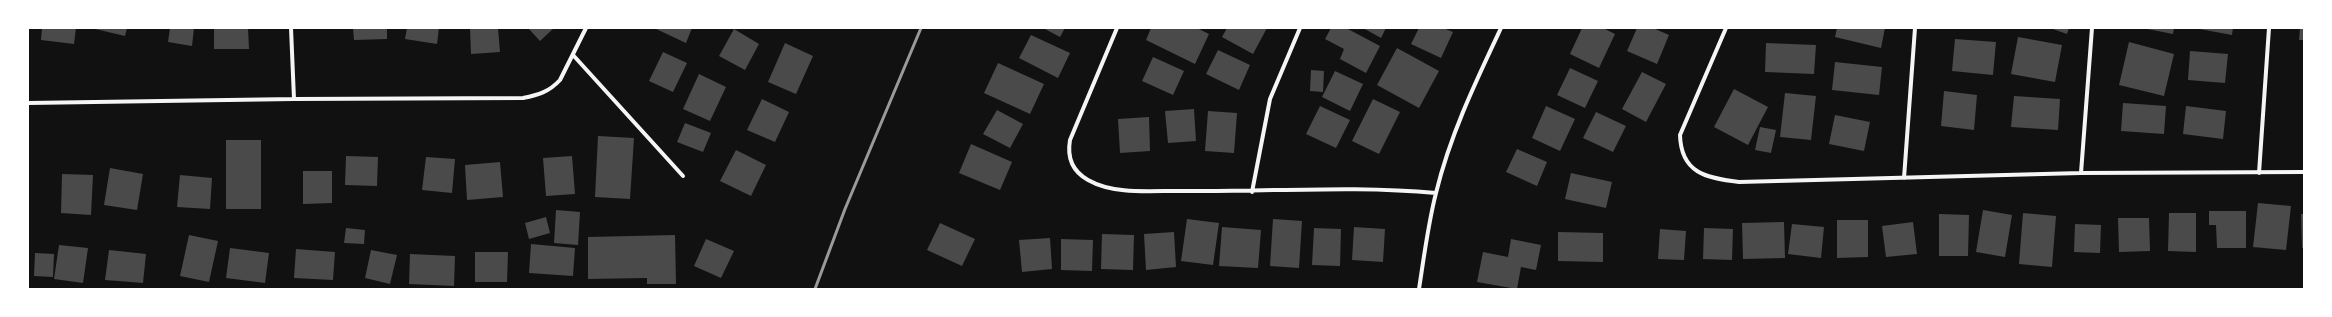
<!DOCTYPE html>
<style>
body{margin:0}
#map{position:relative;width:2332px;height:317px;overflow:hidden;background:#111;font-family:Montserrat,sans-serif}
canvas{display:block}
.frame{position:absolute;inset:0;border:29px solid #fff;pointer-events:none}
</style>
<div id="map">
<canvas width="2332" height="317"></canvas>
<div class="frame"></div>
</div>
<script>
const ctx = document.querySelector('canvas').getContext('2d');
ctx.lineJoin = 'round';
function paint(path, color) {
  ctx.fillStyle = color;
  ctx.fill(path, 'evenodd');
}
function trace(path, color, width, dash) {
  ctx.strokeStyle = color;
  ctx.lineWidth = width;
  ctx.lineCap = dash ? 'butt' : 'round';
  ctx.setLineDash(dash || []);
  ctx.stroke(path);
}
const building = new Path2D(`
 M42,28H76L74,44L41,40Z
 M91,28H127L125,36Z
 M170,28H194L192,46L168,42Z
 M214,28H248L249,49H214Z
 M353,28H387V39L354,40Z
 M407,28H439L437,44L405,39Z
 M470,28H498L500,52L471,54Z
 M528,28H554L540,41Z
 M654,28H692L686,43Z
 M1043,28H1065L1060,37Z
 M1151,28H1197L1209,34L1195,64L1146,40Z
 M1227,28H1267L1253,54L1222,37Z
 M1331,28H1346L1380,46L1366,73L1340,59L1344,49L1325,39Z
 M1363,28H1386L1381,38Z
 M1419,28H1443L1453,32L1441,58L1411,44Z
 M1582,28H1603L1615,34L1599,68L1570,54Z
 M1637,28H1653L1669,35L1657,64L1627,51Z
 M1837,28H1885L1881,48L1835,37Z
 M2050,28H2069L2067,34Z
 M2142,28H2174L2173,34Z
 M2194,28H2233L2232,35Z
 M2300,28H2304V40H2299Z
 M734,29L759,44L745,70L719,56Z
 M1031,35L1070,53L1058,78L1019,58Z
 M2018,37L2062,45L2055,82L2011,74Z
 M1955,39L1996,42L1993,75L1952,71Z
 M2129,42L2174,54L2164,96L2119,85Z
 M785,43L813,56L796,94L768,82Z
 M1766,43L1816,45L1814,74L1765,72Z
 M1397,48L1439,71L1419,108L1377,85Z
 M1218,50L1250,65L1239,90L1206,74Z
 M2190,51L2228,54L2225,83L2188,80Z
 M663,52L687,63L673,92L649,81Z
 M1153,57L1184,71L1173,95L1142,81Z
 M1835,62L1882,67L1879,95L1832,90Z
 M998,63L1044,84L1030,114L984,93Z
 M1570,68L1598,81L1585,108L1557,95Z
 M1311,70L1324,71L1323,92L1310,91Z
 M1335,71L1363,84L1350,111L1322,97Z
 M1642,72L1666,84L1646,122L1622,109Z
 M699,74L726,87L710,121L683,109Z
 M1734,89L1768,107L1748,145L1714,127Z
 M1944,91L1977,95L1974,130L1941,126Z
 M1785,93L1816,96L1811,140L1780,137Z
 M2014,96L2060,99L2058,130L2011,127Z
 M762,99L789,112L775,142L747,130Z
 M1373,99L1400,112L1379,154L1352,141Z
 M2123,103L2166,106L2164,134L2121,131Z
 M1320,106L1350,120L1336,148L1306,134Z
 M1546,106L1575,119L1560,151L1532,138Z
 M2186,106L2226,111L2223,139L2183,134Z
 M1194,109L1196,141L1168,143L1165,111Z
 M997,110L1023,124L1010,148L983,134Z
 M1208,111L1237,113L1234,153L1205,151Z
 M1596,112L1626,126L1613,152L1583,138Z
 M1835,115L1870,122L1864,151L1829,144Z
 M1149,117L1150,151L1120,153L1118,119Z
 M685,123L711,133L703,152L677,142Z
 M1760,127L1776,130L1771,153L1755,150Z
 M598,136L634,138L630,199L595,197Z
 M226,140H261V209H226Z
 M971,144L1012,162L1000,190L959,173Z
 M1517,149L1547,162L1537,186L1506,172Z
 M736,150L766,165L751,196L720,181Z
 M346,156L378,157L377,186L345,185Z
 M572,156L575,194L546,196L543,158Z
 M426,157L455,159L452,193L422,190Z
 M500,162L503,197L467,200L465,165Z
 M110,168L143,174L137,210L104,205Z
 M303,171H332V203L303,204Z
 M1571,173L1612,182L1606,208L1565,199Z
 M62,174L93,175L91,215L61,213Z
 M180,175L212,178L210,209L177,207Z
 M2258,203L2291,206L2286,250L2253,247Z
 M556,210L580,212L578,245L554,243Z
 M1983,210L2012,215L2005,257L1976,252Z
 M2209,211H2246V248H2217L2216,225H2209Z
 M2023,213L2056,216L2052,267L2019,264Z
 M2169,213H2196V252L2168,251Z
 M1939,214L1969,215L1968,256H1939Z
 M2301,214H2304V248H2302Z
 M546,217L550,233L529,239L525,223Z
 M2118,218H2149L2150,251L2119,252Z
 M1187,219L1219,223L1213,265L1181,261Z
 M1273,219L1302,221L1299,268L1270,266Z
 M1837,220H1868V257L1837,258Z
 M1784,222L1785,258L1743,259L1742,223Z
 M1913,222L1917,254L1886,257L1882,226Z
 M940,223L975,239L962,266L927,250Z
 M1792,224L1824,227L1821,258L1788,254Z
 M2075,224L2101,225L2100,253L2074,252Z
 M1222,227L1261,230L1258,268L1219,266Z
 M1354,227L1385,229L1383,262L1352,260Z
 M346,228L365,230L364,244L344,243Z
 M1314,228L1341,229L1340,266L1312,265Z
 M1704,228L1733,229L1732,260L1703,259Z
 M1660,229L1686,231L1684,260L1658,259Z
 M1174,232L1176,267L1146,270L1144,234Z
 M1558,232L1603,233V262L1558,261Z
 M1102,234L1134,235L1133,270L1101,269Z
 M189,235L218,241L209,282L180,276Z
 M675,235L676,284H647V278L588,279V237Z
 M1050,238L1052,269L1022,272L1019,240Z
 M706,239L734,251L721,278L694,266Z
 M1061,239L1093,240L1092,271L1061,270Z
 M1511,239L1541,245L1536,270L1521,267L1517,289L1477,282L1483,252L1508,257Z
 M531,244L575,248L573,276L529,273Z
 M59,245L88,248L83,283L54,279Z
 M230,248L269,253L265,283L226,278Z
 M296,249L335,252L333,280L294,278Z
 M109,250L146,254L143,283L105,280Z
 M371,250L397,255L390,284L365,278Z
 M475,252H508L507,282H475Z
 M35,253L54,254L53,277L34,276Z
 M410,254L455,256L454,286L409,284Z`);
const minor = new Path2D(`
 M291,28L294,99
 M1117,28L1070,140C1067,157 1072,171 1088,180C1116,196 1156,190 1187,191C1270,192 1353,185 1436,193
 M1726,28L1680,135C1681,173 1706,178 1739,182L2081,173L2304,172
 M573,55L683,176
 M28,103L294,99L523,98C538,95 549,92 560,80L586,28
 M2081,173L2092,28
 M2259,173L2269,28
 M1904,178L1915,28
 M1252,192L1270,99L1300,28
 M1419,289C1424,257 1428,224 1436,193C1450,135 1476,81 1501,28`);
const rail = new Path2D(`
 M815,289L845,209L921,28`);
paint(building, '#4a4a4a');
trace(minor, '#f5f5f5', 4);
trace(rail, '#9a9a9a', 3);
</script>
